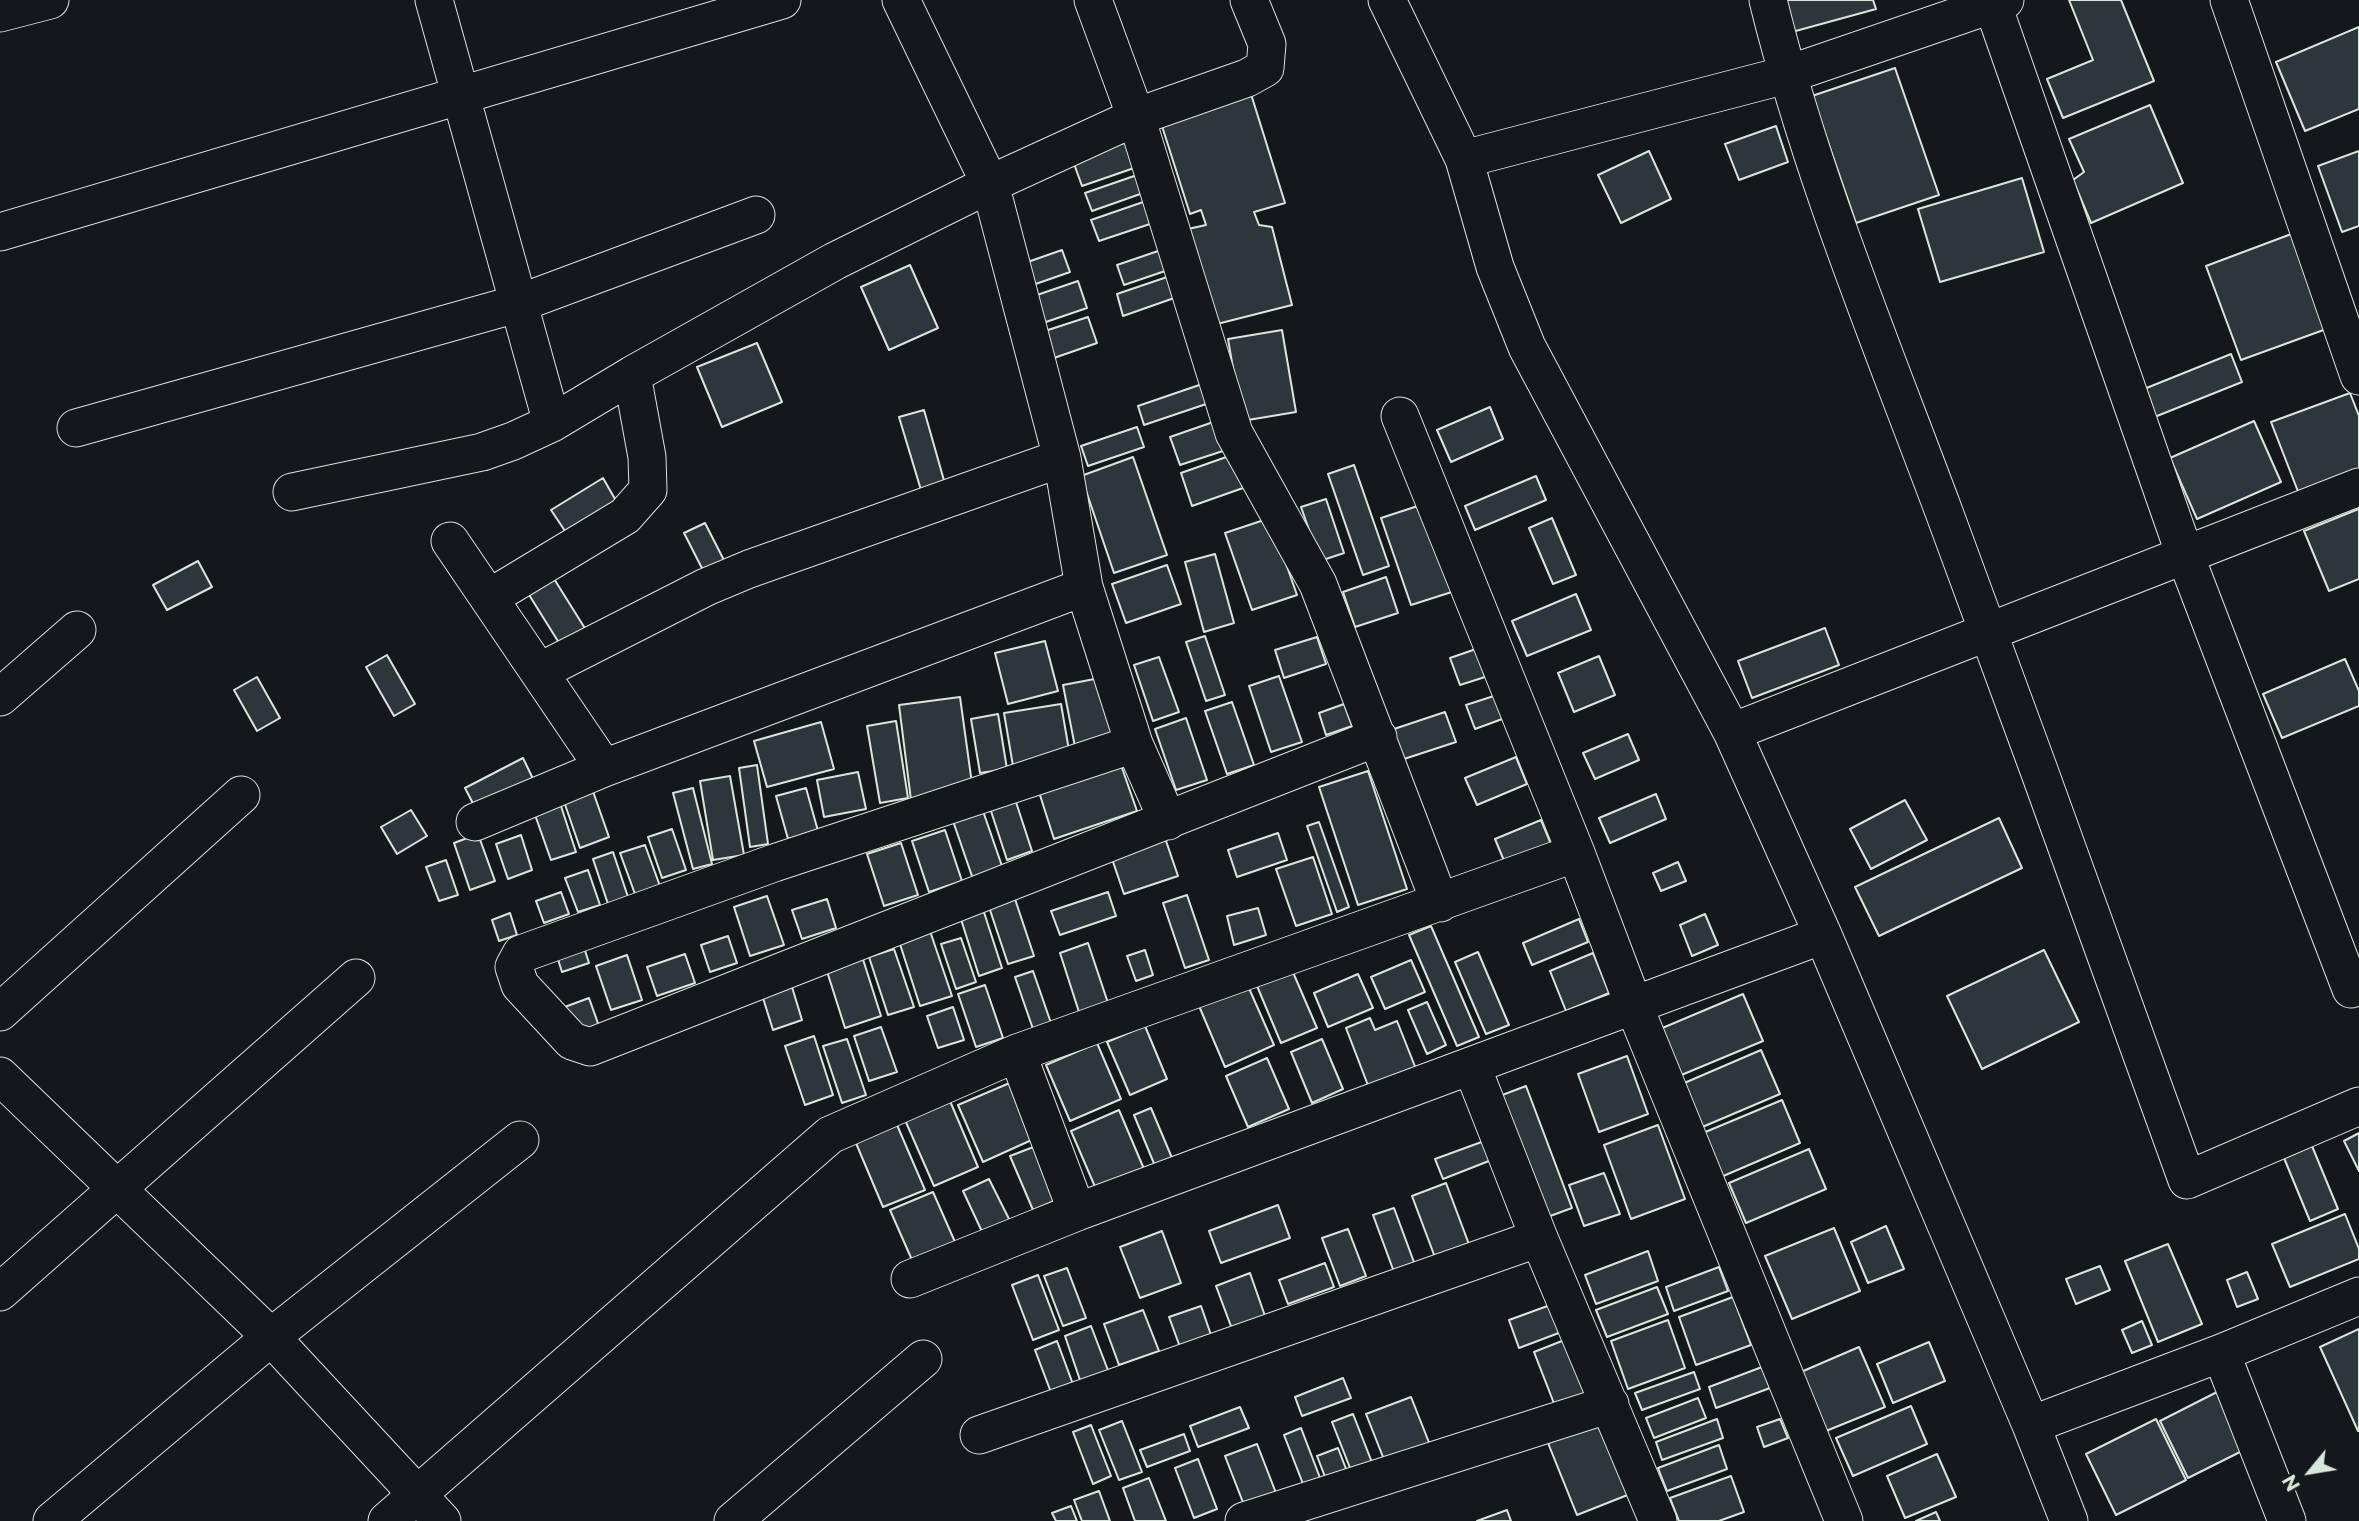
<!DOCTYPE html>
<style>
body{margin:0}
#map{position:relative;width:2359px;height:1521px;overflow:hidden;background:#14181c;font-family:Montserrat,sans-serif}
canvas{display:block}
.north{position:absolute;left:2275px;top:1437px;width:70px;height:70px;-webkit-text-stroke:5px #14181c;paint-order:stroke;rotate:240deg;font-size:19px;font-weight:700;line-height:28px;text-align:center;color:#d8e6dc}
.north::after{content:'';display:block;margin:auto;width:24px;height:32px;background:#d8e6dc;clip-path:polygon(50% 0,100% 100%,50% 72%,0 100%)}
</style>
<div id="map">
<canvas width="2359" height="1521"></canvas>
<div class="north">N</div>
</div>
<script>
const ctx = document.querySelector('canvas').getContext('2d');
ctx.lineJoin = 'round';
function paint(path, color) {
  ctx.fillStyle = color;
  ctx.fill(path, 'evenodd');
}
function trace(path, color, width, dash) {
  ctx.strokeStyle = color;
  ctx.lineWidth = width;
  ctx.lineCap = dash ? 'butt' : 'round';
  ctx.setLineDash(dash || []);
  ctx.stroke(path);
}
const building = new Path2D(`
 M1783,0H1873L1876,9L1792,32Z
 M2069,0H2121L2154,81L2063,118L2047,79L2093,60Z
 M2359,27V109L2305,131L2276,62Z
 M1895,68L1939,195L1856,223L1812,96Z
 M1251,94L1285,203L1254,212L1259,225L1272,227L1292,305L1213,325L1188,229L1206,225L1201,210L1190,214L1161,123Z
 M2150,105L2183,183L2091,223L2073,180L2084,172L2069,139Z
 M1776,126L1788,162L1739,180L1725,144Z
 M1129,141L1137,167L1082,186L1073,161Z
 M1649,151L1671,199L1621,223L1598,175Z
 M2359,151V226L2342,232L2318,166Z
 M1140,174L1146,192L1092,211L1085,193Z
 M2022,178L2044,252L1940,282L1918,209Z
 M1149,200L1156,222L1099,241L1091,220Z
 M2294,233L2329,328L2241,360L2206,266Z
 M1164,249L1171,269L1124,285L1117,265Z
 M1062,250L1070,272L1027,287L1019,265Z
 M910,265L938,328L889,350L861,287Z
 M1170,276L1177,297L1123,316L1117,294Z
 M1078,281L1087,308L1043,323L1034,296Z
 M1088,317L1097,343L1054,358L1045,331Z
 M1282,330L1296,412L1242,421L1228,339Z
 M757,343L782,402L722,427L697,367Z
 M2231,354L2242,382L2147,420L2144,389Z
 M1211,381L1218,400L1144,425L1138,406Z
 M2350,393L2359,416V471L2299,494L2271,422Z
 M1490,407L1503,439L1451,462L1437,430Z
 M924,410L945,484L921,490L899,417Z
 M1219,420L1229,449L1180,465L1170,437Z
 M2254,421L2281,482L2197,519L2170,458Z
 M1137,427L1144,447L1088,466L1081,446Z
 M1232,455L1243,488L1192,506L1181,473Z
 M1133,457L1167,555L1114,573L1081,476Z
 M1354,465L1389,566L1363,575L1328,474Z
 M1536,476L1546,500L1475,530L1465,506Z
 M603,478L619,506L569,537L551,510Z
 M1326,499L1344,553L1320,561L1301,507Z
 M1427,503L1458,590L1411,605L1381,518Z
 M2359,509V579L2329,591L2304,531Z
 M1270,518L1297,595L1252,610L1225,533Z
 M1552,518L1576,575L1553,584L1529,528Z
 M705,523L730,572L709,582L684,533Z
 M1215,554L1234,623L1204,632L1185,562Z
 M198,561L212,587L167,610L153,585Z
 M1167,565L1181,604L1126,623L1112,584Z
 M551,574L591,638L566,654L526,590Z
 M1386,577L1398,613L1355,627L1343,592Z
 M1576,594L1591,630L1527,656L1512,621Z
 M1825,628L1839,665L1752,698L1738,661Z
 M1205,636L1225,695L1206,701L1186,642Z
 M1317,637L1326,664L1284,678L1275,650Z
 M1045,641L1058,691L1008,704L995,653Z
 M1476,649L1485,677L1460,685L1450,658Z
 M387,655L415,704L394,716L366,667Z
 M1599,656L1615,695L1574,712L1558,673Z
 M1159,657L1179,712L1153,721L1134,665Z
 M2345,659L2359,691V706L2282,738L2263,694Z
 M1279,676L1302,742L1271,752L1249,686Z
 M257,677L280,718L257,731L234,690Z
 M1100,678L1113,739L1075,747L1063,685Z
 M1497,695L1505,718L1475,729L1466,705Z
 M960,697L973,791L911,800L899,705Z
 M1232,702L1254,765L1227,774L1205,711Z
 M1061,704L1070,756L1013,766L1004,713Z
 M1344,704L1352,726L1326,735L1319,713Z
 M1445,712L1456,742L1401,760L1391,730Z
 M998,714L1007,769L980,773L971,719Z
 M1186,718L1207,780L1176,790L1155,729Z
 M896,721L908,798L880,803L867,726Z
 M821,722L834,769L767,787L754,741Z
 M1628,734L1639,760L1595,779L1583,753Z
 M1516,757L1527,784L1477,805L1465,778Z
 M523,758L535,783L478,813L465,788Z
 M757,765L768,844L750,847L739,768Z
 M1121,765L1137,811L1054,839L1039,792Z
 M1368,771L1407,889L1358,905L1319,787Z
 M858,772L866,809L824,817L817,780Z
 M730,776L744,855L713,860L700,781Z
 M590,783L609,837L580,848L561,793Z
 M693,788L712,864L693,869L673,793Z
 M806,788L818,831L788,839L776,796Z
 M1656,794L1666,819L1610,843L1599,818Z
 M1015,799L1032,851L1007,860L990,808Z
 M1905,800L1927,840L1871,869L1850,829Z
 M560,803L576,852L551,860L534,812Z
 M411,810L427,836L397,854L381,827Z
 M983,811L1003,869L973,879L953,821Z
 M1999,818L2022,868L1879,936L1855,887Z
 M1541,820L1553,849L1507,868L1495,839Z
 M1319,822L1349,907L1337,912L1307,826Z
 M672,829L686,870L662,878L648,837Z
 M945,830L962,881L929,892L912,841Z
 M1163,832L1178,876L1124,894L1109,850Z
 M1278,833L1287,860L1237,877L1228,850Z
 M478,834L495,881L470,890L454,843Z
 M521,835L532,870L508,879L496,844Z
 M901,843L918,895L884,906L867,854Z
 M645,845L660,886L635,894L620,853Z
 M613,852L630,903L610,910L593,859Z
 M1313,857L1332,914L1296,926L1276,869Z
 M446,860L458,895L439,901L426,867Z
 M1678,862L1686,881L1661,891L1653,873Z
 M588,870L600,905L578,912L565,878Z
 M1011,887L1034,956L1008,964L985,895Z
 M561,892L569,914L544,923L536,901Z
 M1108,892L1116,916L1060,935L1051,911Z
 M1187,895L1209,960L1185,968L1163,903Z
 M767,896L784,945L750,956L734,907Z
 M827,899L836,928L802,939L792,910Z
 M982,906L1002,968L979,976L959,913Z
 M1258,908L1266,935L1234,945L1227,916Z
 M510,913L517,935L499,941L492,920Z
 M1705,914L1718,945L1692,956L1680,925Z
 M1579,919L1588,942L1532,965L1523,943Z
 M1431,926L1479,1037L1457,1046L1409,935Z
 M929,928L952,996L920,1006L898,938Z
 M728,936L737,963L710,972L701,945Z
 M581,938L589,963L562,972L554,947Z
 M961,938L976,982L956,989L941,944Z
 M1088,943L1108,1003L1079,1012L1060,953Z
 M894,949L914,1007L888,1015L869,957Z
 M1145,950L1153,975L1136,981L1127,956Z
 M2044,950L2079,1022L1982,1069L1947,996Z
 M1478,952L1509,1025L1486,1034L1455,962Z
 M861,953L881,1016L845,1028L825,965Z
 M1593,953L1609,993L1566,1011L1550,971Z
 M685,954L695,983L657,996L647,967Z
 M627,955L642,1000L611,1010L596,966Z
 M1411,960L1425,992L1385,1009L1371,977Z
 M1292,970L1317,1028L1281,1043L1257,986Z
 M1033,971L1051,1023L1033,1029L1015,977Z
 M1358,974L1373,1008L1328,1027L1314,993Z
 M985,985L1003,1038L976,1047L958,994Z
 M1248,986L1274,1045L1225,1067L1199,1006Z
 M792,987L802,1020L773,1030L763,998Z
 M1743,994L1763,1041L1679,1076L1660,1029Z
 M589,998L600,1029L572,1038L562,1008Z
 M1427,1002L1446,1045L1427,1054L1408,1010Z
 M953,1007L964,1040L938,1048L927,1016Z
 M1370,1018L1375,1030L1397,1021L1416,1069L1369,1088L1346,1028Z
 M1145,1026L1167,1079L1130,1095L1107,1042Z
 M881,1027L897,1072L869,1081L854,1036Z
 M814,1036L833,1095L805,1105L785,1046Z
 M847,1039L866,1095L842,1103L823,1046Z
 M1322,1039L1343,1089L1312,1103L1291,1052Z
 M1097,1043L1121,1099L1070,1121L1046,1065Z
 M1761,1050L1780,1094L1700,1128L1682,1084Z
 M1627,1056L1648,1114L1599,1132L1578,1074Z
 M1267,1058L1289,1109L1248,1127L1226,1076Z
 M1012,1082L1036,1138L983,1162L958,1105Z
 M1526,1086L1572,1208L1542,1219L1497,1097Z
 M1782,1100L1800,1143L1721,1177L1703,1133Z
 M950,1101L978,1167L934,1186L905,1120Z
 M1151,1108L1172,1158L1155,1166L1134,1115Z
 M1119,1110L1144,1169L1096,1189L1071,1131Z
 M894,1118L925,1190L883,1207L853,1136Z
 M1658,1125L1685,1199L1631,1219L1604,1145Z
 M2359,1133V1171L2344,1141Z
 M1487,1140L1494,1159L1443,1179L1435,1159Z
 M1036,1146L1059,1199L1033,1210L1010,1156Z
 M2312,1146L2338,1209L2310,1221L2284,1158Z
 M1809,1149L1826,1189L1746,1223L1729,1183Z
 M1604,1173L1620,1214L1584,1226L1569,1185Z
 M989,1179L1012,1225L985,1238L963,1191Z
 M1446,1183L1470,1247L1436,1260L1412,1196Z
 M933,1192L955,1242L912,1260L890,1210Z
 M1278,1205L1290,1238L1221,1263L1209,1231Z
 M1394,1208L1415,1265L1394,1272L1373,1215Z
 M2345,1214L2359,1249V1259L2290,1287L2272,1244Z
 M1886,1226L1904,1269L1868,1283L1851,1242Z
 M1834,1228L1860,1291L1792,1319L1765,1256Z
 M1348,1229L1366,1276L1340,1286L1322,1238Z
 M1162,1231L1181,1283L1140,1298L1120,1247Z
 M2168,1244L2202,1324L2158,1342L2125,1261Z
 M1648,1251L1658,1281L1596,1304L1585,1275Z
 M1325,1263L1334,1287L1288,1304L1279,1280Z
 M2100,1266L2110,1290L2076,1304L2066,1279Z
 M1719,1267L1728,1291L1674,1311L1666,1287Z
 M1067,1268L1086,1318L1063,1326L1044,1276Z
 M2247,1272L2258,1299L2237,1307L2227,1280Z
 M1250,1273L1265,1316L1232,1329L1216,1286Z
 M1038,1275L1059,1330L1033,1340L1012,1285Z
 M1657,1287L1668,1314L1607,1337L1596,1310Z
 M1733,1297L1751,1345L1696,1365L1679,1317Z
 M1553,1304L1564,1331L1519,1348L1509,1320Z
 M1201,1306L1211,1335L1180,1347L1169,1317Z
 M1143,1310L1159,1351L1119,1365L1104,1324Z
 M1668,1320L1685,1368L1628,1389L1611,1341Z
 M2142,1321L2152,1345L2132,1353L2122,1330Z
 M1091,1326L1109,1373L1081,1383L1065,1336Z
 M2359,1329V1431H2358L2320,1347Z
 M1567,1339L1588,1393L1555,1406L1534,1352Z
 M1057,1341L1074,1387L1052,1395L1035,1350Z
 M1929,1342L1945,1381L1893,1403L1877,1364Z
 M1859,1347L1885,1407L1826,1431L1801,1372Z
 M1762,1367L1770,1388L1716,1408L1709,1387Z
 M1694,1372L1700,1389L1642,1410L1635,1393Z
 M1343,1378L1351,1398L1302,1416L1295,1397Z
 M2217,1392L2246,1449L2188,1478L2160,1421Z
 M1411,1397L1430,1445L1385,1462L1366,1414Z
 M1698,1398L1706,1418L1654,1438L1646,1418Z
 M1911,1406L1927,1444L1853,1476L1836,1438Z
 M1240,1407L1249,1428L1198,1447L1190,1426Z
 M1353,1414L1373,1465L1352,1473L1332,1422Z
 M1717,1419L1723,1438L1662,1460L1656,1442Z
 M1780,1419L1788,1438L1764,1447L1757,1427Z
 M2156,1419L2186,1480L2116,1515L2086,1454Z
 M1122,1421L1142,1472L1119,1480L1099,1430Z
 M1601,1422L1630,1494L1577,1515L1548,1443Z
 M1091,1425L1111,1476L1093,1484L1073,1432Z
 M1301,1428L1322,1483L1305,1489L1284,1435Z
 M1184,1434L1190,1451L1147,1467L1140,1450Z
 M1257,1444L1276,1493L1244,1505L1225,1456Z
 M1719,1445L1727,1469L1667,1491L1658,1468Z
 M1338,1448L1348,1474L1327,1482L1317,1456Z
 M1937,1454L1956,1497L1905,1518L1887,1476Z
 M1198,1459L1217,1509L1194,1518L1175,1468Z
 M1731,1476L1744,1512L1719,1521H1679L1670,1498Z
 M1149,1478L1166,1521H1135L1123,1488Z
 M1099,1491L1110,1521H1082L1074,1500Z
 M1071,1506L1077,1521H1056L1052,1513Z
 M1507,1510L1511,1521H1477Z
 M1936,1512L1940,1521H1916Z`);
const street = new Path2D(`
 M434,0L552,423
 M901,0L990,184L1062,458L1084,587L1134,744L1168,821
 M1093,0L1136,117L1234,433L1318,584L1440,903
 M1387,0L1464,159L1495,267L1527,347L1732,732L1823,935L2031,1425L2069,1521
 M1768,0C1811,175 1881,343 1944,512C2027,734 2106,957 2187,1180L2359,1106
 M1991,0L2185,555L2351,989
 M2229,0L2359,376
 M0,13L50,0
 M1464,159L1786,75L2005,0
 M0,232L782,0
 M1400,416L1576,853L1634,1006L1844,1521
 M76,428L520,303L756,215
 M292,492L482,452L513,441L552,423L632,375L835,261L990,184L1136,117L1247,78L1265,68L1267,44L1249,0
 M450,541L604,768
 M489,598L625,516L648,490L647,457L632,375
 M539,672L706,587L749,569L1062,458
 M0,697L77,630
 M1732,732L2359,487
 M1134,744L774,863L521,954L514,967L520,985L572,1041L590,1047L1378,737
 M475,822L604,768L1084,587
 M0,1012L241,795
 M1017,1053L1077,1212
 M1472,1067L1539,1238L1658,1521
 M0,1076L271,1337L442,1521
 M910,1279L1077,1212L1823,935
 M0,1292L356,978
 M2221,1353L2287,1521
 M2031,1425L2221,1353L2359,1296
 M979,1435L1539,1238
 M52,1521L271,1337L520,1140
 M387,1521L830,1135L1017,1053L1576,853
 M733,1521L923,1359
 M1244,1521L1610,1404`);
paint(building, '#2c363c');
trace(building, '#d8e6dc', 2);
trace(street, '#d8e6dc', 39);
trace(street, '#14181c', 37);
</script>
